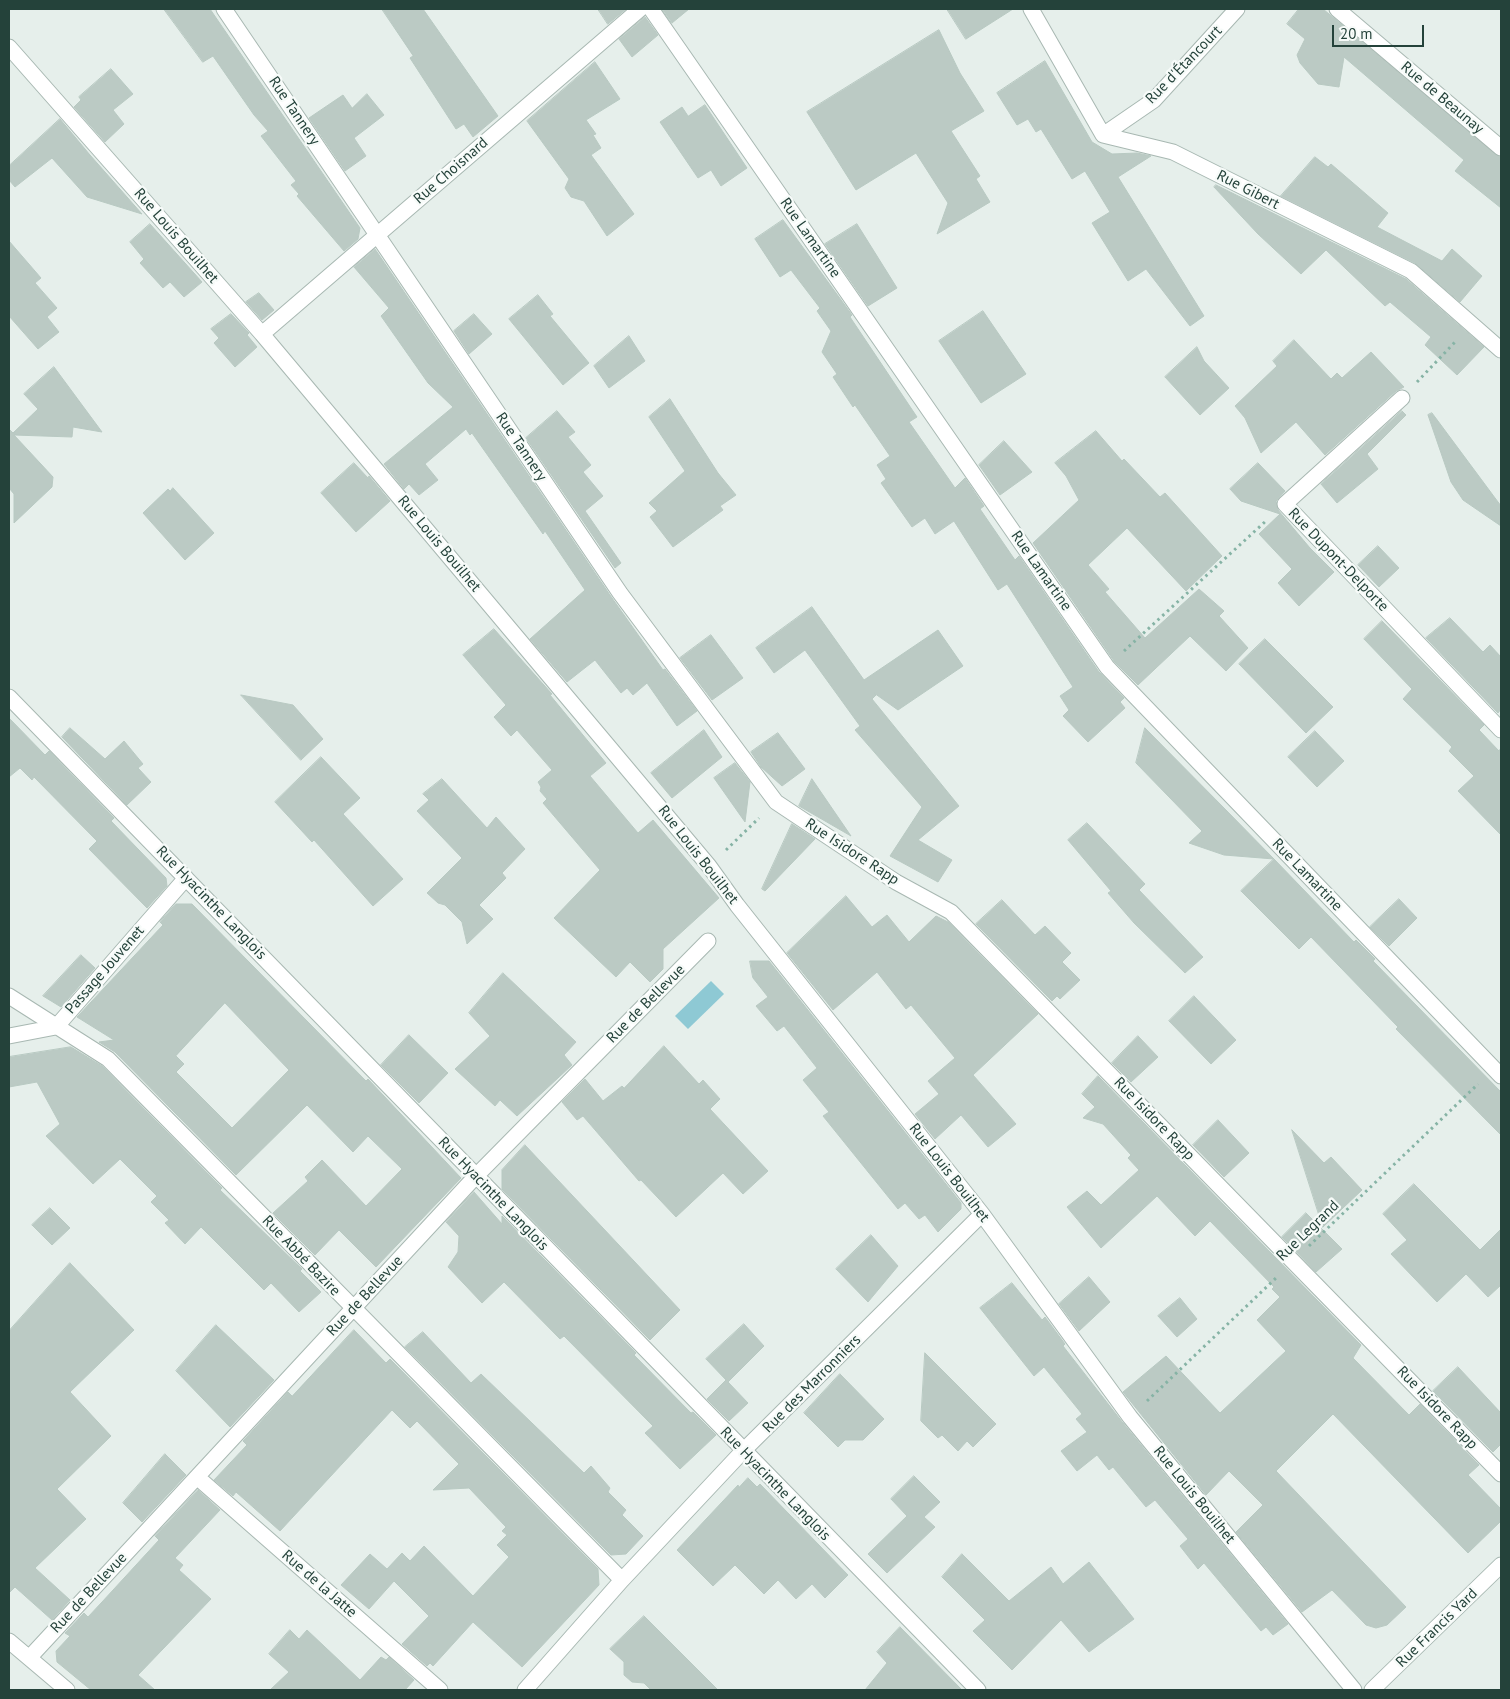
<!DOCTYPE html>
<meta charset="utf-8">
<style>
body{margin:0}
#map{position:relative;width:1510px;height:1699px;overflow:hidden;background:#e6efeb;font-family:"PT Sans",sans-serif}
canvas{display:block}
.frame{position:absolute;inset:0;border:10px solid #24423a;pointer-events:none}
.scale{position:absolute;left:1332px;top:25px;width:92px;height:22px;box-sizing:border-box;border:2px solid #24423a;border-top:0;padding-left:6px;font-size:15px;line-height:18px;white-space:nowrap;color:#24423a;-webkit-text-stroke:4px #f7fbf9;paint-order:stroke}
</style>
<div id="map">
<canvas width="1510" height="1699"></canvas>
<div class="frame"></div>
<div class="scale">20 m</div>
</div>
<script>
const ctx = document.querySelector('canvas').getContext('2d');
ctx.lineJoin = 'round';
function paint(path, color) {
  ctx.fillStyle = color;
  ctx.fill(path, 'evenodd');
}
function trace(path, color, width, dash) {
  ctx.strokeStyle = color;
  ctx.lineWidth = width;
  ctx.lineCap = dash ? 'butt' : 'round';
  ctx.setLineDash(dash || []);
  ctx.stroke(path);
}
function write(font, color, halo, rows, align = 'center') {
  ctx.font = font + ' "PT Sans",sans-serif';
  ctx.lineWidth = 4.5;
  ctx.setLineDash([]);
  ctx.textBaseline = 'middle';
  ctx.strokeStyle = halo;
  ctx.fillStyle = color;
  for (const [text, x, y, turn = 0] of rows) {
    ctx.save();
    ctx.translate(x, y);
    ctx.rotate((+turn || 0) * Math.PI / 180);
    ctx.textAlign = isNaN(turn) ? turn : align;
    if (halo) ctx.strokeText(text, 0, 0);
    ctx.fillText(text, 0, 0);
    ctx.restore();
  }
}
const water = new Path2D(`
 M711,981L724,994L688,1029L675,1016Z`);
const building = new Path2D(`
 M164,9H210L360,228L358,239L344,251L297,196L299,194L291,185L296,181L261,136L268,131L254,115L213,56L203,62Z
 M382,9H423L498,116L473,137L464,124L456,129L410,58L413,56Z
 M598,9H626L608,24Z
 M662,9H689L672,23Z
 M947,9H1013L966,39Z
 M1299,9H1323L1501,158V208L1455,171L1464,160L1344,57L1339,87L1318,84L1300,63L1297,55L1305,39L1287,24Z
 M645,17L658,35L632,57L619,39Z
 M939,30L960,73L984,111L951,131L980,176L976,179L990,202L937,234L948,203L916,153L856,190L807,112Z
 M1045,61L1092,142L1112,154L1137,153L1151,156L1118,177L1204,316L1190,326L1146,269L1128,281L1092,223L1110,212L1085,171L1072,179L1041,129L1036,132L1028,119L1017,125L997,93Z
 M595,62L620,99L586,120L596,134L593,135L601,148L591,155L634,214L607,236L584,201L571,197L565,188L569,179L527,121Z
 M111,69L133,94L113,110L124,124L105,142L74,107L81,100L79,97Z
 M367,94L384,115L354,138L366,156L345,171L309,118L343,95L352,108Z
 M705,105L747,168L721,186L711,170L698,178L660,122L682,107L688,116Z
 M60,119L90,155L142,214L87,197L52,158L15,187L9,180V166Z
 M1315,157L1328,167L1331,164L1388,213L1377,227L1442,261L1452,249L1482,276L1460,302L1415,263L1281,196Z
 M1216,185L1406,279L1484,347L1457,375L1425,345L1431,337L1390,302L1385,306L1326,250L1301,274L1258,234L1214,187Z
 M783,220L852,315L850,317L917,417L909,422L955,488L965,478L984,506L980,509L1015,560L1019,556L1099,672L1124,698L1120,702L1125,708L1088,742L1063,716L1069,710L1060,696L1073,687L1007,584L998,590L954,521L935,534L925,518L912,527L881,483L886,479L877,465L890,456L855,405L853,407L833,377L837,374L822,352L831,331L817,311L820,308L791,270L780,277L755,239Z
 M150,224L202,282L184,297L170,282L163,288L140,263L144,259L130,242Z
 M857,224L897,288L868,306L825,244Z
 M9,241L41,278L35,283L57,308L47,317L59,332L38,349L9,316Z
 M375,249L612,598L663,670L665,669L697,711L677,726L647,683L633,695L627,688L621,693L595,660L567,682L530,639L585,590L545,531L543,534L472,433L470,435L466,429L425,464L438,480L419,495L409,484L404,489L384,464L453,407L428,383L381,316L389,308L354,267Z
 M259,293L274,310L262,320L246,302Z
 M538,295L553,314L550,316L589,363L563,385L509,319Z
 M983,311L1026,374L981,403L939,341Z
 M231,314L249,333L247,335L257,347L235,367L214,343L219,338L211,329Z
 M474,314L492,334L469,354L454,331Z
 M629,336L645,361L609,388L594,366Z
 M1294,340L1331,379L1337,373L1342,378L1371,352L1404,387L1396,391L1325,455L1296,422L1261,453L1245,418L1235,406L1277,366L1273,361Z
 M1197,347L1204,361L1229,388L1200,415L1165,377Z
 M54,367L102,432L73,427L72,437L14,435L53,477L52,487L14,523V494L9,488V429L13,433L38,409L24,394Z
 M670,399L718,473L736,495L720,506L723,510L673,547L650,517L657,511L649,503L685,471L649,417Z
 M557,411L575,432L568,437L591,465L583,472L603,496L585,511L621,563L615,568L526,438Z
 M1402,411L1406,415L1367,454L1378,469L1337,503L1321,484Z
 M1432,413L1501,506V526L1463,500L1451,482L1428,415Z
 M1096,431L1122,461L1124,459L1160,497L1165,493L1222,556L1186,591L1127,528L1088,565L1109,589L1105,592L1145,638L1199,589L1224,611L1219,616L1248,648L1226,671L1190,636L1138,685L1114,661L1033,543L1079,500L1066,476L1055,463Z
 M1004,441L1032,472L1000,495L979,465Z
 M354,463L368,478L369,476L390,501L356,532L321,493Z
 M1258,463L1285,491L1276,501L1278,510L1310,548L1334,572L1299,606L1278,583L1292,569L1259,534L1280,514L1241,501L1230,489Z
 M173,488L214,533L185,560L143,513L168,489L170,491Z
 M1378,546L1399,568L1379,587L1358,565Z
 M812,607L864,680L938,630L963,666L898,710L874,693L876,695L872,699L959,806L918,840L952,860L938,882L890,856L922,807L855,730L860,726L805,650L774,673L756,648Z
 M1450,618L1483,652L1490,645L1501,657V709L1498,713L1426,638Z
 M1382,621L1484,725L1479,730L1499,751L1501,748V835L1458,791L1474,776L1449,751L1452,747L1403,699L1412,689L1364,639Z
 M494,629L552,694L550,695L606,763L590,776L638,833L653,820L719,898L663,949V969L650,982L630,962L616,977L554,918L600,870L543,803L547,799L540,791L541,787L538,782L552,770L517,730L511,736L494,717L506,705L463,655Z
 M711,635L743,678L712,700L680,658Z
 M1265,639L1333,707L1306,733L1239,664Z
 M241,695L293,705L323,739L301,760Z
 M9,718L45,755L49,751L114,818L111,821L166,878L167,886L147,908L89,849L97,841L34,777L32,780L20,768L9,777Z
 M70,728L105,759L124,741L143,764L138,768L151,782L127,805L62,737Z
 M1145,728L1225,809L1274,859L1224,855L1189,843L1202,831L1136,763Z
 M704,730L722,757L672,798L651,773Z
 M1315,731L1344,761L1317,787L1288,757Z
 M778,733L805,769L782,786L761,767L751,752Z
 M321,757L360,798L343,814L403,879L373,906L314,840L312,842L275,802Z
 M735,763L750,782L745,822L714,778Z
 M442,779L487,828L496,817L525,849L502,873L506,878L479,905L493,919L467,944L462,922L445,905L438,903L427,893L462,858L417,811L429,800L423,794Z
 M812,779L851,836L799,806Z
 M1087,823L1145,884L1139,890L1203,957L1185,973L1134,923L1108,893L1111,891L1068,840Z
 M792,824L815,839L765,891L762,889Z
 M1274,859L1354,942L1356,940L1375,959L1373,961L1501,1092V1135L1396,1029L1398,1027L1311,937L1299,949L1241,891Z
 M846,896L872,927L887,915L909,942L936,916L948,922L1038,1014L973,1075L1016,1124L988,1147L961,1115L935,1139L915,1114L939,1094L928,1081L955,1058L911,1005L906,1009L877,972L833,1010L787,953Z
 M1399,899L1417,918L1389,946L1370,927Z
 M1002,900L1035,935L1045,926L1071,953L1062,962L1080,980L1060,999L1057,996L1052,1001L976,924Z
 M176,904H192L366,1081L368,1079L461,1178L376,1267L339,1230L315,1255L273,1213L308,1181L305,1177L322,1160L366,1206L402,1169L368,1136L353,1152L307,1105L236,1175L115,1052L99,1042L114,1040L77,1017L163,925L160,922ZM225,1003L289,1070L232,1128L176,1072L184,1064L176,1056Z
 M81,955L95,968L61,1007L43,996Z
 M750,961H769L961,1203V1209L938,1232L925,1215L919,1219L905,1203L898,1209L823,1116L829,1112L803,1080L817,1068L784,1026L777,1031L756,1006L768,997L753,978Z
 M503,973L576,1042L564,1055L572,1065L517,1116L500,1100L495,1106L455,1069L490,1036L469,1013Z
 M1194,996L1236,1040L1211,1064L1169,1021Z
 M409,1035L448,1073L419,1103L381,1065Z
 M1138,1036L1158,1057L1131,1082L1112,1063Z
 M664,1046L699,1084L703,1080L720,1099L710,1109L768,1171L743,1194L723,1173L676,1217L641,1180L639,1181L583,1116L577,1120L562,1102L585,1079L603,1101L622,1086L624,1088Z
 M71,1047L102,1066L222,1188L220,1190L302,1269L300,1271L321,1292L299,1312L271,1283L264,1290L201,1227L185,1244L165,1223L169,1220L151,1202L157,1196L120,1159L93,1184L46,1136L60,1124L37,1082L9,1087V1057Z
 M1098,1076L1361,1345L1353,1358L1409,1415L1420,1404L1479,1465L1468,1475L1501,1509V1521L1468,1553L1333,1414L1276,1471L1406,1607L1387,1625L1376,1628L1366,1625L1332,1590L1302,1612L1236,1532L1263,1505L1229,1471L1206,1495L1123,1392L1166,1356L1220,1413L1286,1351L1257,1320L1280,1297L1272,1289L1274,1287L1210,1221L1195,1236L1157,1196L1101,1248L1067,1207L1087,1191L1101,1205L1139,1170L1128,1158L1131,1155L1103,1124L1083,1118L1095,1107L1082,1094Z
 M1218,1120L1249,1153L1224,1177L1193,1145Z
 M1292,1130L1324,1163L1331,1157L1362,1190L1323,1227Z
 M525,1145L680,1310L650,1340L502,1189V1170Z
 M1414,1184L1480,1250L1501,1229V1285L1488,1297L1466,1274L1437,1302L1391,1254L1407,1240L1383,1214Z
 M474,1192L502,1224V1216L636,1353L634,1355L691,1413L693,1412L716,1435L680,1469L645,1433L653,1426L564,1336L560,1339L504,1282L482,1303L448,1267L458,1252L459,1236L446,1222Z
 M50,1208L70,1228L52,1245L32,1225Z
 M1306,1213L1342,1249L1316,1272L1282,1237Z
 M871,1235L898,1266L868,1302L836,1269Z
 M70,1263L134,1330L70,1392L111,1436L57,1489L86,1519L35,1568L70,1600L52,1620L15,1587L9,1593V1331Z
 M1089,1277L1110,1302L1079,1331L1059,1304Z
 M1012,1283L1042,1320L1045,1317L1065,1344L1063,1346L1123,1423L1288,1624L1273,1635L1266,1627L1261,1631L1204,1563L1198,1569L1180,1546L1188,1539L1155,1500L1146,1507L1113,1467L1109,1470L1097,1455L1077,1471L1061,1451L1087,1432L1076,1419L1082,1414L1044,1367L1034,1376L980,1308Z
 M1180,1298L1197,1319L1177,1337L1158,1316Z
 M744,1324L764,1346L728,1382L748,1403L729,1421L707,1399L726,1380L706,1359Z
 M216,1325L274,1380L230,1427L176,1371Z
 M354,1330L386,1363L390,1359L598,1569L599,1585L522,1667L473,1622L433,1666L430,1663L427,1666L402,1644L429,1616L394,1581L369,1609L341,1585L370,1554L387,1569L402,1553L410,1561L424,1546L473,1596L509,1557L497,1545L507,1535L502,1531L506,1527L469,1488L433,1490L459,1464L417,1421L410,1428L392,1410L280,1531L236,1492L233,1496L214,1480L247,1445L243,1441L288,1392L292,1396Z
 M423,1332L471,1383L481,1374L584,1473L591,1466L610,1488L608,1492L626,1510L622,1515L643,1536L626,1554L611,1555L405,1347Z
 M925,1353L996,1424L973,1447L967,1441L958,1451L942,1435L938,1438L921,1421Z
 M1458,1367L1501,1413V1444L1493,1452L1433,1391Z
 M840,1374L884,1419L863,1440H845L838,1447L804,1413Z
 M165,1454L186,1475L142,1522L123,1503Z
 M914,1476L940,1502L924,1517L935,1527L887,1573L868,1554L907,1516L891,1499Z
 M748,1478L757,1487L760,1484L848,1575L825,1598L812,1584L796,1599L778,1580L764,1594L735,1565L713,1586L677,1550L738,1485L739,1487Z
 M198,1490L220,1510L175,1558L183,1565L179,1570L211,1599L138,1675L155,1690H91L57,1662L56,1651L70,1636L65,1633L84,1613L88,1617L102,1602L159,1540L155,1536Z
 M962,1554L1009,1601L1051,1567L1063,1584L1089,1562L1134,1619L1089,1652L1061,1620L1012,1670L973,1631L985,1620L942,1577Z
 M644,1616L718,1690H651L644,1683L632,1682L624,1675V1662L610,1649Z
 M900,1627L962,1690H865L887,1663L877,1652Z
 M290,1630L299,1639L307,1630L360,1680L381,1657L386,1660L389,1657L414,1680L405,1690H270L289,1672L269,1654Z`);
const path = new Path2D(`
 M1417,382L1456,341
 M1124,651L1267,520
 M726,850L759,818
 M1309,1246L1478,1084
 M1147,1401L1276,1278`);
const minor = new Path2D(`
 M224,9L620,593L776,802L896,882L951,912L1501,1474
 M651,9L1107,667L1501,1076
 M1031,9L1103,135L1173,152L1411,271L1501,350
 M1337,9L1501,148
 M9,47L262,334L709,866L737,905L982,1214L1130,1417L1354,1690
 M1103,135L1154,100L1237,9
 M262,334L640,9
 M1402,398L1285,504L1501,730
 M9,697L978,1690
 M9,996L108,1059L622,1580
 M9,1036L56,1027L186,878
 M197,1477L440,1690
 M9,1641L67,1690
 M29,1658L476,1176L708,941
 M525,1690L622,1580L743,1451L982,1214
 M1372,1690L1501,1565`);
const streetNames = [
 ["Rue d'Étancourt",1184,65,-46],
 ["Rue de Beaunay",1442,98,40],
 ["Rue Tannery",294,111,56],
 ["Rue Choisnard",451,171,-41],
 ["Rue Gibert",1248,190,27],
 ["Rue Louis Bouilhet",176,236,49],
 ["Rue Lamartine",810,238,55],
 ["Rue Tannery",521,447,56],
 ["Rue Louis Bouilhet",439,544,50],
 ["Rue Dupont-Delporte",1338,560,46],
 ["Rue Lamartine",1041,571,55],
 ["Rue Isidore Rapp",852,852,33],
 ["Rue Louis Bouilhet",698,855,52],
 ["Rue Lamartine",1307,875,46],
 ["Rue Hyacinthe Langlois",211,903,46],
 ["Passage Jouvenet",105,970,-49],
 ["Rue de Bellevue",646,1004,-45],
 ["Rue Isidore Rapp",1154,1119,46],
 ["Rue Louis Bouilhet",949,1173,52],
 ["Rue Hyacinthe Langlois",493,1194,46],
 ["Rue Legrand",1308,1231,-44],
 ["Rue Abbé Bazire",301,1256,46],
 ["Rue de Bellevue",365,1296,-47],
 ["Rue des Marronniers",812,1384,-45],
 ["Rue Isidore Rapp",1437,1408,46],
 ["Rue Hyacinthe Langlois",775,1484,46],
 ["Rue Louis Bouilhet",1194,1495,51],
 ["Rue de la Jatte",319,1584,41],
 ["Rue de Bellevue",89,1593,-47],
 ["Rue Francis Yard",1437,1628,-44]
];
paint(water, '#8ec9d4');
paint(building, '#bbcac4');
trace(building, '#b8c9c2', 1);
trace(minor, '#a8b8b2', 17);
trace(path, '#86b3a5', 3, [2.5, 4]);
trace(minor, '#fff', 15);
write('15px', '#24423a', '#f7fbf9', streetNames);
</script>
